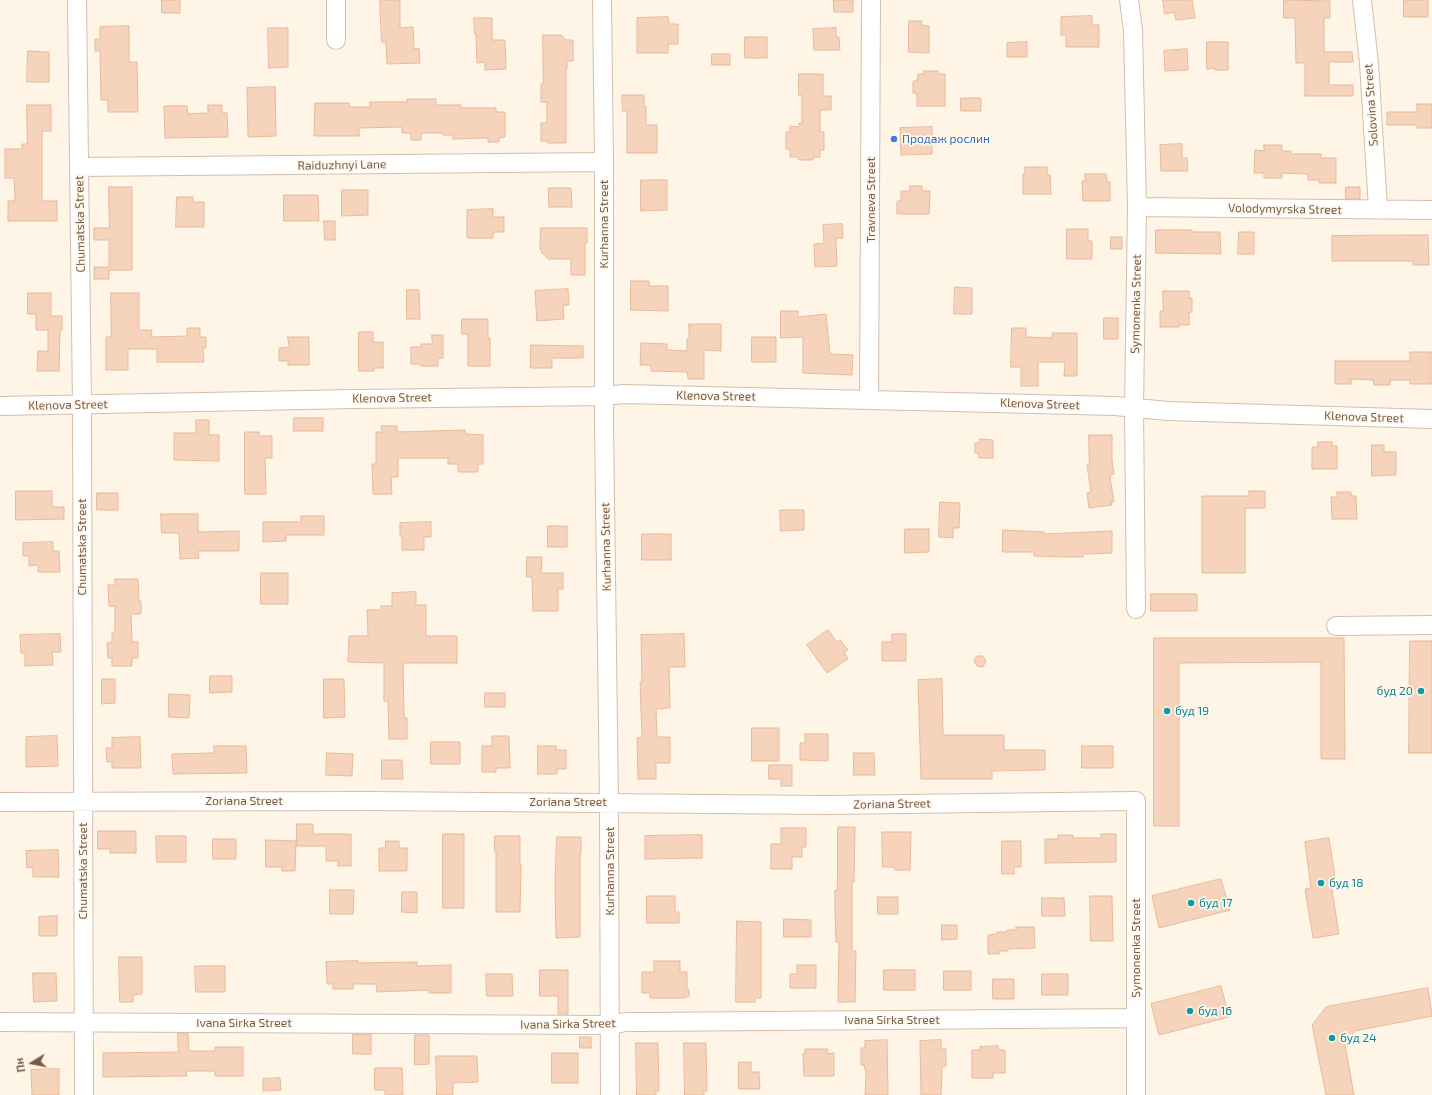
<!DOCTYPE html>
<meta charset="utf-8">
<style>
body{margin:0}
#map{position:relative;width:1432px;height:1095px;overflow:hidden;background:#fef5e6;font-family:"Exo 2",sans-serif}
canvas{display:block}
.north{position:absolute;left:12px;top:1043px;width:40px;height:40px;-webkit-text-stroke:3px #fff8ed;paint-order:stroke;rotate:260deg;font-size:11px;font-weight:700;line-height:16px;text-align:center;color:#7a5a48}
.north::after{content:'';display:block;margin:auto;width:14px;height:18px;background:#7a5a48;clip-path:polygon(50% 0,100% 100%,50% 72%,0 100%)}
</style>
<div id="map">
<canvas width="1432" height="1095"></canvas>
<div class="north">Пн</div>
</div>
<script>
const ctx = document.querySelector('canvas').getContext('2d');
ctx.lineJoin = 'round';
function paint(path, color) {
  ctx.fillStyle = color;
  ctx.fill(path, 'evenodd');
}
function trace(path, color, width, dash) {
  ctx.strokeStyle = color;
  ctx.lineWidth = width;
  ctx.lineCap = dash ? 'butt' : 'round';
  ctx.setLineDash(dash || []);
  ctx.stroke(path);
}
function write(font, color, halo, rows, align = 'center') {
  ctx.font = font + ' "Exo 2",sans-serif';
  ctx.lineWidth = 3.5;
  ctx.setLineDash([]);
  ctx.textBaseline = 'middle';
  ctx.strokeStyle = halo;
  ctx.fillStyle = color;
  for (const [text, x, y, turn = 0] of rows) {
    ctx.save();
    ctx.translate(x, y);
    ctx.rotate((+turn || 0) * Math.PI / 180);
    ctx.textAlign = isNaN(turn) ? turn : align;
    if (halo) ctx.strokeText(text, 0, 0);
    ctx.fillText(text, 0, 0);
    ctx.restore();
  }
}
const building = new Path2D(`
 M162,0H180V13H162Z
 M380,0H400V28L413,27L414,49L419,48L420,63L387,64L386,42H382Z
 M834,0H853V12H834Z
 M1163,0H1192L1195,18L1176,20L1174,12L1165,14Z
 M1284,0L1330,1V18H1324V52H1352L1353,62H1329V85H1353V96H1305V63H1296L1295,18H1284Z
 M1404,0H1428V17H1404Z
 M1092,16V25H1099V47H1066V35H1061V17Z
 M668,17L669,24H678V44H668V53H637V18Z
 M474,18H492V40H505L506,69L485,70V62L477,63L476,34H475Z
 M909,21H922L921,25L929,26V53L909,52Z
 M129,26V62H137L138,112H108V100H101L100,51H95V39H100V27Z
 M268,28H288V67L269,68Z
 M836,28V37H839L840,50H814L813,29Z
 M543,35H561L566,40H573V61H567V69H566V143H548L547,141H541V123H547V102H541V84H543Z
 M745,37H767V58H745Z
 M1027,42V57H1007V43Z
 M1207,42H1228V70H1215V68L1207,69Z
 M1187,49L1188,70L1165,71L1164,51Z
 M28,51L49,52V82H27Z
 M712,54H730V65H712Z
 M924,71H938V74H945V106H917V93H913V81H917L918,74H924Z
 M799,74H823V96H831V110H820V132H824V150H820V157H813V160H799L798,157H790V149H786V132H790V126L799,127V123H802V95H799Z
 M275,87L276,136L248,137L247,88Z
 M622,95H644V106H646V125H657V153H627V111H623Z
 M961,98H981V111H961Z
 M407,99H436V105H461V108H496V112H505V137L499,138V142H488V138L453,139V135H443V133H421V140H411V133H402V127L359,128V136H314L315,103H349V107H370V102H407Z
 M1417,104H1432V128H1417V125H1387V112H1417Z
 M27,105H51V131H42V201H57V221H8V201H15L14,178H5V149H22V144H27Z
 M208,105H222V113H227L228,137L165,138L164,106H187L188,114L208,113Z
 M932,127V154L901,155L900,128Z
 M1182,144V158H1187L1188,171H1161L1160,145Z
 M1264,145H1282V151H1291V154H1321V158H1336V183H1319V180H1308V174L1282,173V178H1264V173H1254L1255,150L1264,151Z
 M1025,167H1047V175H1050L1051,194H1023V174H1025Z
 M1085,174H1106L1107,182H1110V201H1083L1082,181H1085Z
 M641,180H667V210L641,211Z
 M910,186H922V191H930L929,214H897V201H901V191H910Z
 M109,187H132V270H109V279H94V267H109V240H94V228H109Z
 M1346,187H1360V199H1346Z
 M549,188H571L572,207H549Z
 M342,190H368V215L342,216Z
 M284,195H318L319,221H284Z
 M177,197H193V202H204V227H176Z
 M493,209V217H504V232H493V238H467V210Z
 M324,221H335V240H325Z
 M842,224L843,238H836L837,266L815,267L814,244L824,243L823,225Z
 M541,228H587V243H585V275H571V259H548L542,253L540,248Z
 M1067,229H1088V241H1092V259H1067Z
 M1156,230H1192V232H1220L1221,254L1156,253Z
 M1239,232H1254V254H1238Z
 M1412,235H1428L1429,265H1413V261H1332V236Z
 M1111,237H1122V249H1111Z
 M631,281H649V286H668V311L631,310Z
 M955,287L972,288V314H954Z
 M568,289L569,305H563L564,319L537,321L535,291Z
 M407,290H419L420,319H407Z
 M1163,291H1189V298H1192V312H1189V325H1179V327H1160V311H1163Z
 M28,293H51V316H62V330H60L59,371H37L38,351H48V330H36V314H28Z
 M111,293H139V330H152L151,337L187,336V328H200V337H206V348H203L204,362H157V349H128V370H106V337H111Z
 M781,311H798V317L826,314L830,354L853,355L852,375L803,373V337L781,338Z
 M1104,318H1118V339H1104Z
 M462,319H488V338H490V366H468V334H462Z
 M689,324H721V351L704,350V379H688L687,372L651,371V365H640L641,343L667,344V350L687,351V339L689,338Z
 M1012,328H1026V337L1052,338V333H1077V376H1064L1065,362H1038V386H1021V367H1011Z
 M359,332H373V342H383V368H374V371H359Z
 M432,335H443V358H438V366H421V364H411V347H421V344H432Z
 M288,337H309V365H288V361H279V348L289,347Z
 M752,337H776V362H752Z
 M531,345L583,346V358H552V368H531Z
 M1410,352H1431V384H1410V380H1390V385H1374L1373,380L1351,379V384H1335V361H1410Z
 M294,418H323V431H294Z
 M196,420H209V435H219V461L174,460V433H196Z
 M381,426H397V432L465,430L466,434L483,435V464H478V472H458V464H448V458H398V477H391L392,494H373L372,464H376V432H382Z
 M245,432H259V436H272V458H265L266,494H245Z
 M1089,435H1112V460L1114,474L1111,475L1110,478L1114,502H1111L1112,505L1089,508L1087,493L1091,492L1087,465L1089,464Z
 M980,439L993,440V458H979V453H975V443H980Z
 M1318,442H1332V446H1337V469H1312V447H1318Z
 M1372,445H1384V452H1396V475L1372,476Z
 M16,491H52V507H64V519L16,520Z
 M1249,491H1265V508H1245V573H1202V496H1249Z
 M1337,492H1351V496H1356L1357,519H1332L1331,497H1337Z
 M97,493H118V510H97Z
 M940,502L960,503L959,528H953V538L939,537Z
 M780,510H804V530L781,531Z
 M161,514H198V532L239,531V551H198L199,558L180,559L179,533H162Z
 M301,516H324V535H286V541L263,542V522H301Z
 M431,522V537H424V550H402V536H400V523Z
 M548,526H567V547H548Z
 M905,529H929V552L905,553Z
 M1003,530L1044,532V534L1112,531V553L1083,554V557H1066L1034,556V552H1003Z
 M642,534H671V560H642Z
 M53,542V551H59L60,572H38V565L29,566V556H23V543Z
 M527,557H542L541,573H563V589H558V611H533L532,577H527Z
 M261,573H288V604H261Z
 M115,579H138L139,602L141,601V614H131L132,642H138V658H132V666H112V658H108L107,643L112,642V633H115V606H109L108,585H115Z
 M416,592V605H426V636H457V663H403L404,718H407V739H389L388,701H384V663L348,662L349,636H368L367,610H381V606H392V593Z
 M1151,594H1197V611H1151Z
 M828,630L837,642L840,640L848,650L844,652L848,659L827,673L807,645Z
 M60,634L61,652H52L53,665L25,666V653H21L20,635Z
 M684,634L685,667H669L670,708L656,709L657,737H670V763H656V779H638L637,738L642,737L640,682H642L641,635Z
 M892,634H906V661H882V642H892Z
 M1154,638H1344L1345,759H1321V662L1179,663V826H1154Z
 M1410,641H1432V753H1409Z
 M977,656H983L986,661L983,667L977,666L974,661Z
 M210,676H232V692L210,693Z
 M102,679H115V703L102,704Z
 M324,679H344L345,717L324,718Z
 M942,679L943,735H1004V750H1045V770L992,771V779H921L918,680Z
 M485,693H505V707H485Z
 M169,694L190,695L189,718L169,717Z
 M752,728H779V761H752Z
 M805,734H828V761L800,760V743H805Z
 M57,736L58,766L26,767V737Z
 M492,736H509L510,768H496V772H482V746H492Z
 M140,737L141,768H112V762H107L106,748H112V738Z
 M431,742H460V764H431Z
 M214,746H246L247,773L173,774L172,754L214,753Z
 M538,746H556V750H566V769H557V774H538Z
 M1082,746H1113V768H1082Z
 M327,753L353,754L352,776L326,775Z
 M854,753H874L875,775H854Z
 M382,760H402L403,779H382Z
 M769,765H792V786H781V779H769Z
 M297,824H313V834H351V866H338V861H326V846H297Z
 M838,827H855L854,882H852V951H856L855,1002H838L839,942H836L835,911V890H837Z
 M781,828H806V847H802V857H792V869H771V844H781Z
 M98,831H136V853H110V849H98Z
 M882,832H911L910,870H895L894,867H883Z
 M443,834H464V908H443Z
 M1101,834H1116V862L1045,863V839H1058V835H1073V838H1101Z
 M702,835V858L645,859V836Z
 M156,836H186V862H157Z
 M495,836H520V865H521L520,912H496V852H495Z
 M557,837H581V854H580V937L556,938L555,881Z
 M1329,838L1335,877L1330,878L1339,934L1313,938L1305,889L1311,888L1305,842Z
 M213,839H236V859H213Z
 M266,840L296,841L295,871H282V867H266Z
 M386,841H399V848H407V871H379V848H385Z
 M1002,841H1021V867H1014V874H1002Z
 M58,850L59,877H33V867L27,868L26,851Z
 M1221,879L1230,910L1159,928L1152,896Z
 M330,890H354L353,914H330Z
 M402,892H417V913L402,912Z
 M647,896H675V912H679V923H647Z
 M1090,896H1112L1113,941H1091Z
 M878,897H898V914H878Z
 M1042,898H1064L1065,916H1042Z
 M57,916V936H39V917Z
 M784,919L811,920V937H784Z
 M737,921L761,922V998H755V1002H736Z
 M942,925H957V939L942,940Z
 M1016,927H1034L1035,948L1008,949V951H999V954H988V935L997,934V932H1007V930H1016Z
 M119,957H142V994L133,995V1002H120Z
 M358,961V963L417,962V966L451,965V993H429V990L377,992L376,984H353V989H333V984H327L326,962Z
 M654,961H680V972H687V987L689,990V996L685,998H650V993H642V972H654Z
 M797,965H816V988H790V974H797Z
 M195,966H225V992H196Z
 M540,970H568V1014H558V996H540Z
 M884,970H915V990H884Z
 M944,971H971V990H944Z
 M33,973H56L57,1001L34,1002Z
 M486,974H512L513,996H487Z
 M1042,974H1068V995H1042Z
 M993,979H1014V999H993Z
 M1221,986L1229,1017L1159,1035L1151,1004Z
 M1428,988L1432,1016L1355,1031L1345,1045L1354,1095H1326L1312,1025L1326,1007Z
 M178,1033H188L189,1051H215V1047H243V1076H215V1071H186L187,1076L103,1077V1053L178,1052Z
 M353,1034H371V1054H353Z
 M415,1035H429V1064L415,1065Z
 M580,1037H591V1048H580Z
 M887,1040L888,1095H865L866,1073L864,1065H861V1048H865V1041Z
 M941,1040V1049H946V1066L942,1067L941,1095H921L920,1041Z
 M636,1043H658L659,1091H656V1095H637Z
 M684,1043H706L707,1091H704V1095H685Z
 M998,1046V1050H1005V1073H993V1078H972V1050H980V1047Z
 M805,1049H828L827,1054L834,1053V1076H804L803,1054H805Z
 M552,1053H578V1083H552Z
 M436,1056H477L478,1082L453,1083V1095H437Z
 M739,1062H751V1072H759L760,1089H739Z
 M375,1068H402L403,1095H385V1090H375Z
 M59,1069V1095H32L31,1070Z
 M280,1078L281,1090L263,1091V1079Z`);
const minor = new Path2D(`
 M77,0L82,405L84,1095
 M336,0V40
 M602,0L604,162V422L609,803L610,1095
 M1129,0L1133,30L1137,207L1134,408L1136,609
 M1362,0L1369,63L1378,209
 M79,167L604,162
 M1137,207L1432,210
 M869,400L871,0
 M0,406L355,399L604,396L624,394L1115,406L1168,411L1432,419
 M1336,626L1432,625
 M0,802L370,801L827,805L1136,801V1095
 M0,1022L610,1025L626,1022H643L1136,1018`);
const markers = [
 [894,139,4,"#3f7fe0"],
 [1421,691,4,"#0f9aa8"],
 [1167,711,4,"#0f9aa8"],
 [1321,883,4,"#0f9aa8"],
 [1191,903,4,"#0f9aa8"],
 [1190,1011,4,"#0f9aa8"],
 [1332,1038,4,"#0f9aa8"]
];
const streetNames = [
 ["Solovina Street",1371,105,-94],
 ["Raiduzhnyi Lane",342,165,-1],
 ["Travneva Street",871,200,-90],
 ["Volodymyrska Street",1285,209,1],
 ["Chumatska Street",80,224,-91],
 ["Kurhanna Street",604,224,-90],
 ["Symonenka Street",1136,304,-89],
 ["Klenova Street",716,396,1],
 ["Klenova Street",392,398,-1],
 ["Klenova Street",1040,404,2],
 ["Klenova Street",68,405,-1],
 ["Klenova Street",1364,417,2],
 ["Chumatska Street",82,547,-90],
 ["Kurhanna Street",606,547,-91],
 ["Zoriana Street",244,801],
 ["Zoriana Street",568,802],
 ["Zoriana Street",892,804,-1],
 ["Chumatska Street",83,871,-90],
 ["Kurhanna Street",610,871,-90],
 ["Symonenka Street",1136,948,-90],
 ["Ivana Sirka Street",892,1020],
 ["Ivana Sirka Street",244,1023],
 ["Ivana Sirka Street",568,1024,-1]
];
const shopNames = [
 ["Продаж рослин",902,139]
];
const cultureNames = [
 ["буд 20",1413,691,"right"],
 ["буд 19",1175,711],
 ["буд 18",1329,883],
 ["буд 17",1199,903],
 ["буд 16",1198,1011],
 ["буд 24",1340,1038]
];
paint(building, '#f6d3bb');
trace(building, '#eab99a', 1);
trace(minor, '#d4bead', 20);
trace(minor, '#fff', 18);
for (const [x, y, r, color] of markers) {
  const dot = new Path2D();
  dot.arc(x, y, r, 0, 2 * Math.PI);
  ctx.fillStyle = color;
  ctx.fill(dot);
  trace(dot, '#fff8ed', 1.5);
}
write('12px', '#7a5a48', '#fff8ed', streetNames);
write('12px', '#366cbe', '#fff8ed', shopNames, 'left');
write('12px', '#0d838f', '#fff8ed', cultureNames, 'left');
</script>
